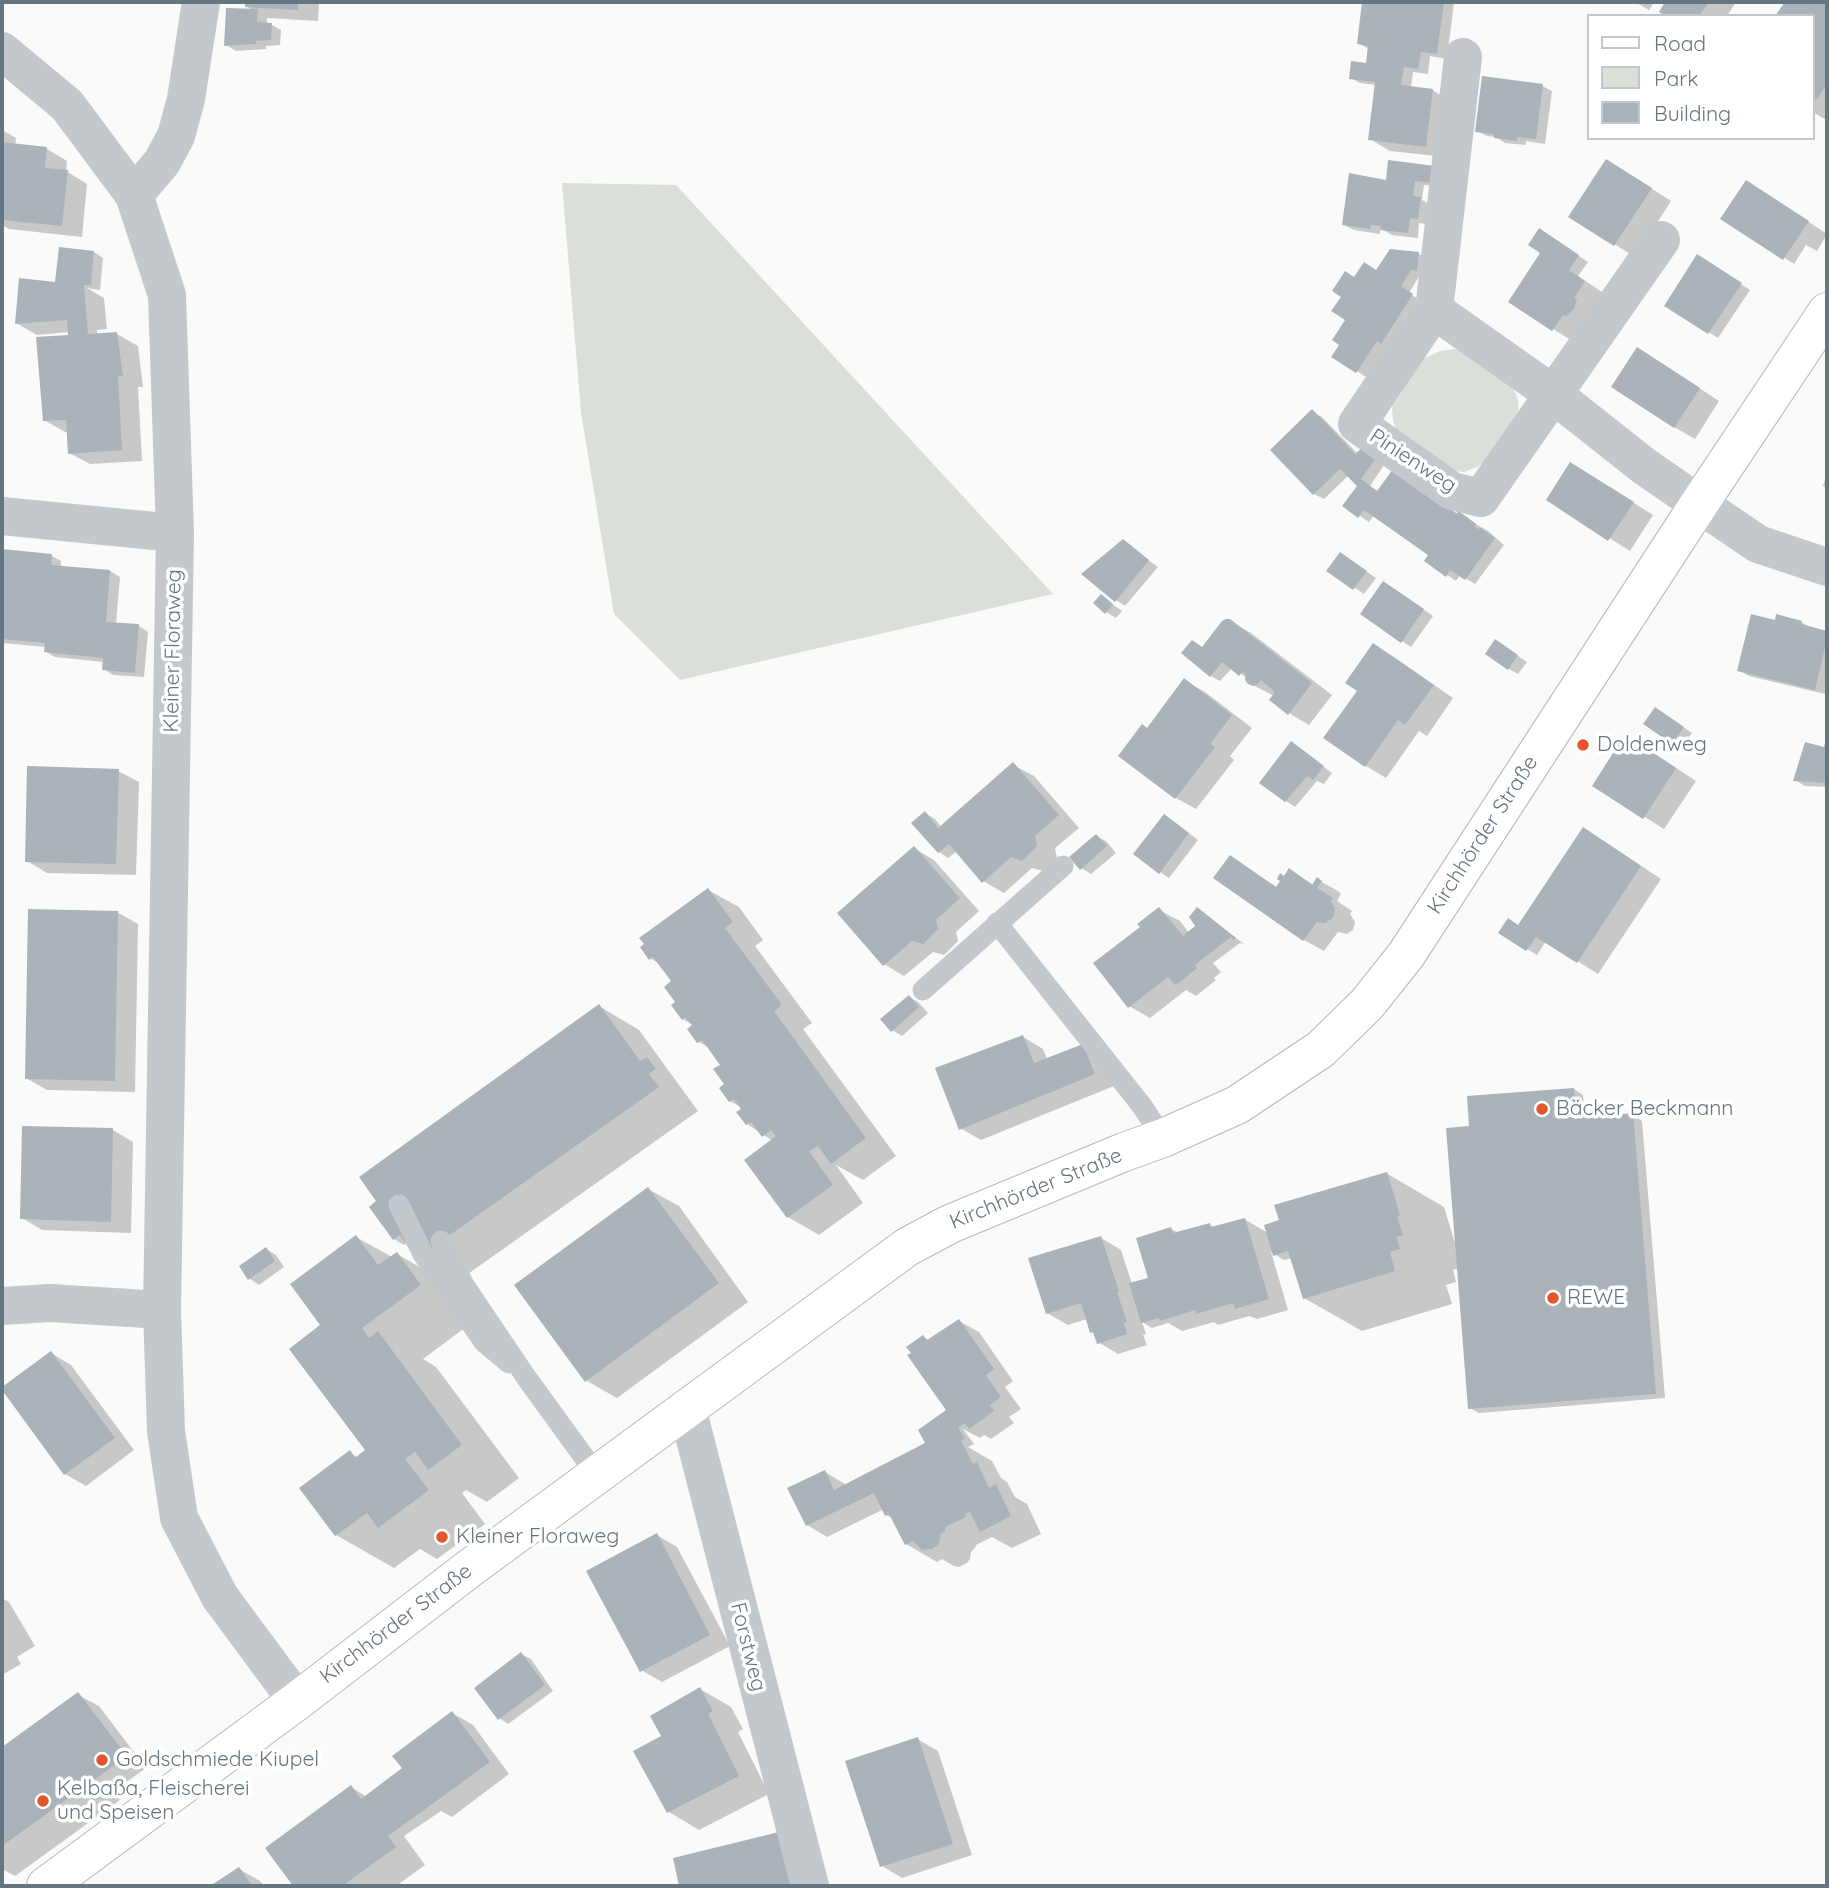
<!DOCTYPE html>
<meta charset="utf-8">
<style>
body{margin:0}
#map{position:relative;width:1829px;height:1888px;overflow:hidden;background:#fafaf8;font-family:Quicksand,sans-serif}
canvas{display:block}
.frame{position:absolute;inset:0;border:4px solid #657683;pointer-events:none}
.legend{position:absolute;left:1587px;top:14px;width:228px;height:126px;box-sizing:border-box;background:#fff;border:2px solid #c1c8cd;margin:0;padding:9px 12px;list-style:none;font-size:21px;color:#657683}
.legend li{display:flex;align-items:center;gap:14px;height:35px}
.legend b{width:35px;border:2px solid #c1c8cd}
</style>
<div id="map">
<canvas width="1829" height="1888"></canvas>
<div class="frame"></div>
<ul class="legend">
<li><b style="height:9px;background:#fff"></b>Road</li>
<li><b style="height:19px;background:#dadfd7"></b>Park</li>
<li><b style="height:19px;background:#aab3b9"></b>Building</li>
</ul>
</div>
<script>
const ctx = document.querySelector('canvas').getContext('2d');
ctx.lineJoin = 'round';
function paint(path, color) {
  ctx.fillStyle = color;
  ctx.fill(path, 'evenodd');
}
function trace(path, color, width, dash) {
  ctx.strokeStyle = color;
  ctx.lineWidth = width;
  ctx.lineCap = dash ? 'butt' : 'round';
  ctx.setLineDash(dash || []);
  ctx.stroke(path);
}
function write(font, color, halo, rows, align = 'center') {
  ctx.font = font + ' Quicksand,sans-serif';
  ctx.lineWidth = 7;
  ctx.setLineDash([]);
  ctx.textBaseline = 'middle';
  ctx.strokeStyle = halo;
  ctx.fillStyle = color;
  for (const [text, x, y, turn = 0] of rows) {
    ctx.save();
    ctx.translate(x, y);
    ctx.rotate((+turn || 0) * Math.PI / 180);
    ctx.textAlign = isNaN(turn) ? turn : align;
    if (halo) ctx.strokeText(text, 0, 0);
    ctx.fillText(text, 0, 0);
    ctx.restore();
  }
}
const green = new Path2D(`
 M562,183L676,185L1053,594L680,680L614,614L581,412Z
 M1455,349L1467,353L1512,385L1518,400L1519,414L1492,457L1477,467L1464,472L1447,470L1397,432L1393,420L1392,407L1423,359L1440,351Z`);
const shadow = new Path2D(`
 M247,2H319L318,21L267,18V25H272L281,30L280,45L266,46V49L236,51L226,45L254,11L246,6Z
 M1364,2H1454L1447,59L1430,56L1428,74L1413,72L1411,88L1432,90L1453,102L1446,157L1390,151L1370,139L1376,85L1360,83L1351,78L1368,65L1370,50L1359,43Z
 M1635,2H1654L1649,10Z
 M1667,2H1736L1727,16H1668L1661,11Z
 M1787,2H1827L1826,120L1813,112V16H1777Z
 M1542,86L1552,91L1545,144L1526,141V145L1505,143L1496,137L1487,136L1477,131Z
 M2,130L16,138L15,146L47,149L67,161L66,171L87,184L82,237L9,229L2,225Z
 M1390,162L1442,187L1424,185L1422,200L1430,204L1427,224L1419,223L1418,238L1392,235L1380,228V234L1354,230L1344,225L1388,182Z
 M1627,173L1671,201L1635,257L1571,217Z
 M1766,194L1827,234L1817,251L1806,245L1794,264L1723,218Z
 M1549,236L1588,262L1578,276L1605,294L1574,342L1510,302L1543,253Z
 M1391,251L1419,254L1429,260L1409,293L1421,301L1366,377L1357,371L1342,344L1355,278L1377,272Z
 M94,252L103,258L100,290L87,288L104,298L107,329L97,330V335L117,334L138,346L143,387H138L142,461L90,464L69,453L68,432H65L44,420L75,337L70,332L37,335L16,323L57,283Z
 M1707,262L1750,290L1718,338L1666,305Z
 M1658,361L1719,401L1695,439L1674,427Z
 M1312,412L1322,417L1358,454L1386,462L1370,486L1379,492L1446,507L1488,531L1504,545L1475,584L1460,575L1456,581L1447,575L1438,560L1374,515L1369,522L1345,506L1359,486L1349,475L1324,499L1314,494Z
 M1827,472V488L1823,486Z
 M1591,476L1653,515L1630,551L1548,499Z
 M1123,542L1158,567L1125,606L1116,600Z
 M2,551L52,556L61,561V567L110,571L120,577L116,624L139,626L148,632L144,677L113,675L104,669V662L55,657L46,652V647L2,643Z
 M1350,560L1376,578L1364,594L1329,570Z
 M1393,588L1433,616L1411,647L1402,641Z
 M1101,596L1122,611L1116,618L1106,612Z
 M1230,621L1251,633L1332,695L1309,725L1289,713L1274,696L1249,683L1247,678L1232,668L1220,681L1211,676L1203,648Z
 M1801,622L1811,628L1827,632V685L1825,694L1749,676L1739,670Z
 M1373,645L1394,657L1453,698L1427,736L1419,731L1386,778L1366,766L1359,691Z
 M1505,647L1527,662L1518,674L1509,669Z
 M1185,681L1205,692L1252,728L1230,756L1234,760L1196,809L1176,798L1121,755L1148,729Z
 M1665,715L1692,733L1682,748L1673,743Z
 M1827,740V787L1805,786L1795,780L1826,749Z
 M1292,743L1332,773L1324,784L1317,781L1295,807L1286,801Z
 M1646,748L1696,781L1664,829L1594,785Z
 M1013,765L1034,776L1079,828L1055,848L1057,858L1043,871L1032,868L1004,893L983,881L957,851L948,858L939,852L925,813L935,819L941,827Z
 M118,771L139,782L136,875L47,873L27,861Z
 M1174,822L1198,840L1169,878L1160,872Z
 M1096,836L1106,841L1116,853L1091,874L1081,868Z
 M1604,841L1661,879L1598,974L1546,941L1537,955L1500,933L1519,927Z
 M914,848L934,860L979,911L956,932L958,941L944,955L933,952L904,976L884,964Z
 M1290,870L1314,885L1318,880L1338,891L1341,894L1337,901L1352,911L1350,914L1355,922L1353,930L1347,934L1338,932L1324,951L1304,940L1216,878L1256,874L1278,888Z
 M708,890L739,907L763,940L755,946L812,1023L803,1029L896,1156L863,1180L836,1165L863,1203L819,1235L788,1217L773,1141L747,1124L744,1109L730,1101L722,1065L711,1049L699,1042L689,1030L694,1026L683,1019L674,982L661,965L650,958Z
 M1197,909L1244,944L1240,943L1213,963L1221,972L1214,978L1216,980L1196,996L1186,990L1150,1018L1129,1006L1142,928L1159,910L1180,921L1189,933L1197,927Z
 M117,912L138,924L135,1092L47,1090L26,1078Z
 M909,997L918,1002L928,1013L902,1036L892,1030Z
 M599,1006L639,1030L698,1111L458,1281L407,1242L404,1245L394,1239Z
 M1023,1037L1043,1049L1047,1059L1083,1046L1114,1086L981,1140L960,1128Z
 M1574,1089L1583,1095L1585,1119L1633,1115L1642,1121L1665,1398L1479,1413L1470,1408L1459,1268L1453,1270L1456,1282L1446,1285L1452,1304L1362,1331L1304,1298L1292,1258L1284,1260L1271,1252L1288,1310L1257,1319L1249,1316L1218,1325L1214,1322L1182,1331L1168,1323L1152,1328L1142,1322L1146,1334L1143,1335L1147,1345L1118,1354L1098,1342L1095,1334L1092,1332L1087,1319L1068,1325L1047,1313L1101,1238L1121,1250L1132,1284L1147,1280L1171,1229L1179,1233L1210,1225L1215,1228L1244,1219L1268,1233L1386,1173L1444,1207L1455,1243L1471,1127Z
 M113,1130L133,1142L131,1233L42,1230L22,1218Z
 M648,1189L679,1206L748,1302L617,1398L587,1381Z
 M356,1237L392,1257L397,1254L454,1287L478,1318L423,1359L436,1367L519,1478L487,1502L466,1490L462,1493L485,1524L437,1559L420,1549L394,1568L336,1535L350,1453L359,1458L367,1451L323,1325Z
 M266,1249L276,1255L284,1267L259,1285L250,1279L241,1267Z
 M959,1321L979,1332L1013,1381L1005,1387L1021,1409L1009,1417L1014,1423L991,1439L984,1435L980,1438L963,1429L974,1444L968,1447L992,1461L1001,1478L1007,1482L1015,1497L1027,1504L1041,1534L1012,1548L992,1537L976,1545L975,1548L971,1552L970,1559L967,1563L959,1567L954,1566L942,1559L937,1562L906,1544L894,1519L886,1515L884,1509L827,1537L807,1525L825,1472L845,1484L846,1486L927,1444L948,1411L923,1337L930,1341Z
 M51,1353L71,1365L134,1450L86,1486L65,1474Z
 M657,1535L677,1547L730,1646L662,1682L641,1670Z
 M2,1598L9,1602L35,1646L17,1657L21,1664L2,1675Z
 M521,1654L531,1659L553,1691L508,1724L499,1718Z
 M700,1689L731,1707L743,1729L738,1732L769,1794L699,1830L669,1812L663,1737Z
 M78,1695L99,1706L146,1768L114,1791L120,1800L15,1876L2,1869V1750Z
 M452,1713L473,1725L509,1774L452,1817L441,1811L404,1836L425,1865L396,1886H295L267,1848L351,1787L367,1797L404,1769Z
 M917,1739L938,1751L972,1855L902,1878L882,1866Z
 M675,1859L812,1886H681Z
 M239,1869L260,1881L264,1886H217L216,1884Z`);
const building = new Path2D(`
 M245,2H298V10L245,7Z
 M1362,2H1444L1437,54L1421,52L1418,69L1404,67L1401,85L1433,89L1426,147L1368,140L1375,82L1349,79L1351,61L1366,63L1368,46L1357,44Z
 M1665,2H1709L1699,16H1665L1659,12Z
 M1785,2H1827V76L1825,79L1827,84L1817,99L1813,97V16H1775Z
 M226,8L258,9L257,22L272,23L271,40L256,41V44L224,46Z
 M1482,76L1543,84L1536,139L1517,137V141L1494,138V134L1475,132Z
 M2,142L47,147L45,168L68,170L62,226L2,220Z
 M1606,159L1652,188L1614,246L1568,217Z
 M1388,160L1435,166L1432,183L1415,181L1413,196L1421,197L1418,219L1410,218L1408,233L1380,230L1381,226L1371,225L1370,229L1342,225L1349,173L1386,180Z
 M1746,180L1809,221L1783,260L1720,219Z
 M1539,228L1579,255L1569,270L1585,281L1574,298L1577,299L1574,309L1566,316L1563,315L1552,331L1508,302L1540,253L1528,245Z
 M59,247L94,251L91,285H84L88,334L117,332L123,376H118L122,450L68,454L66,420L43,421L36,337L68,335L67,320L15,324L19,278L55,282Z
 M1390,249L1419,252L1417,271L1411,270L1401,286L1413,294L1381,344L1377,341L1356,373L1331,357L1339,345L1332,340L1345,320L1331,311L1341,297L1332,291L1345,271L1354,277L1364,262L1376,270Z
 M1697,254L1742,283L1708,334L1664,306Z
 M1637,347L1700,388L1674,428L1611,387Z
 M1312,409L1355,454L1364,446L1378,455L1361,479L1377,491L1393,469L1457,514L1458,511L1467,517L1476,524L1474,526L1479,529L1481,528L1495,538L1465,580L1450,570L1446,577L1424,561L1428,555L1364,510L1358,518L1342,506L1357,486L1340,469L1313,495L1270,450Z
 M1570,462L1634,502L1608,541L1546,500Z
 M1123,539L1149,560L1115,602L1081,574Z
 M2,549L52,554L51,565L110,570L106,622L139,624L135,673L102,670L103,658L44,652L45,643L2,639Z
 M1340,552L1367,571L1353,590L1326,571Z
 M1383,581L1424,609L1401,643L1360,614Z
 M1101,594L1113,604L1105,614L1093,603Z
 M1751,614L1775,620L1776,614L1802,621L1801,624L1827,631V639L1815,690L1737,671Z
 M1226,619H1230L1312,683L1288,715L1269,700L1275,692L1261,680L1258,684L1253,686L1248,684L1245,680L1246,674L1242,672L1239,676L1222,662L1210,677L1181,653L1192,640L1202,647L1222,621Z
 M1495,639L1518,655L1508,670L1485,654Z
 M1373,643L1434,685L1405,725L1398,720L1365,767L1323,738L1357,691L1345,683Z
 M1184,678L1232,715L1210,744L1215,747L1175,799L1118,756L1142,724L1147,728Z
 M1655,707L1684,727L1672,744L1643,724Z
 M1625,734L1676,768L1643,819L1592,786Z
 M1826,738H1827V783L1793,781L1805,742L1824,747Z
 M1291,741L1324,766L1313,780L1307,776L1285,802L1259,783Z
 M1013,762L1059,815L1035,836L1037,846L1022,861L1011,857L982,883L949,844L938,853L911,823L925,811L938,828Z
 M27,766L119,769L116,864L25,862Z
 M1164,814L1189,833L1159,874L1133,854Z
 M1583,827L1641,866L1577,963L1536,937L1526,951L1498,933L1508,918L1518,925Z
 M1096,834L1107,846L1080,870L1069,857Z
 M914,846L960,898L936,920L938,929L923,944L912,941L883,966L837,913Z
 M1230,855L1276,887L1280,881L1277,879L1280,873L1284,876L1289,868L1312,885L1317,877L1322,881L1317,888L1333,898L1331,902L1335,909L1333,918L1325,923L1317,922L1303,941L1213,878Z
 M708,888L733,922L725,928L782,1005L774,1011L866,1138L831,1164L818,1146L809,1151L833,1185L787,1218L744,1160L776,1136L771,1130L762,1137L751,1122L746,1125L736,1112L741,1109L734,1099L729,1102L719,1088L724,1084L713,1069L720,1065L702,1040L697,1043L687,1029L692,1025L685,1017L682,1020L671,1005L675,1002L664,987L671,981L653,957L649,960L640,947L644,944L639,938Z
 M1159,907L1183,936L1195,926L1189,917L1197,907L1236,938L1233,940L1231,937L1201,960L1195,965L1197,968L1180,982L1175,985L1168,977L1128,1008L1093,963L1140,927L1137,924Z
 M28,909L118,911L115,1081L25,1079Z
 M909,995L919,1007L891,1032L880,1019Z
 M599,1004L640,1061L647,1057L656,1069L649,1074L659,1087L416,1259L400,1235L393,1240L369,1207L376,1201L359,1177Z
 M1023,1035L1034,1063L1083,1044L1095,1074L959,1130L935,1068Z
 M1574,1088L1576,1118L1633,1113L1656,1394L1468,1409L1446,1128L1469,1126L1467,1096Z
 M22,1126L113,1128L111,1222L20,1219Z
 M1387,1172L1400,1215L1397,1216L1403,1235L1396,1237L1400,1249L1390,1252L1395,1271L1303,1299L1288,1251L1273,1256L1264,1225L1279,1220L1274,1205Z
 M648,1187L719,1283L585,1382L514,1285Z
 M1245,1218L1269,1299L1235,1309L1233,1303L1196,1314L1195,1310L1160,1321L1159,1318L1141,1323L1129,1283L1148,1278L1136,1238L1171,1227L1173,1233L1210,1223L1211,1227Z
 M356,1235L378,1265L397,1252L421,1285L362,1328L369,1338L378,1331L462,1445L428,1470L415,1452L405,1459L429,1490L378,1528L367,1513L335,1536L299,1488L350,1450L355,1458L365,1450L289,1349L320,1325L290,1284Z
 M1101,1236L1119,1291L1117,1292L1127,1322L1124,1323L1127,1334L1097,1344L1093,1332L1090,1333L1081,1303L1046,1314L1028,1258Z
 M266,1247L275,1261L248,1280L239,1266Z
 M959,1319L994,1369L986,1375L1001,1397L990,1405L994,1411L969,1429L965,1423L958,1428L965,1438L961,1441L973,1464L977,1462L989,1488L996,1484L1011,1516L980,1532L970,1512L965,1514L966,1517L945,1527V1531L940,1534V1541L937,1546L932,1549L922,1550L913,1541L905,1545L889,1514L885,1516L874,1493L806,1526L787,1488L825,1470L834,1490L925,1443L918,1430L946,1410L907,1355L911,1353L906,1347L923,1335L927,1340Z
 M51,1351L115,1438L64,1475L2,1390V1387Z
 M657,1533L710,1635L640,1672L586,1571Z
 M521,1652L545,1685L498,1720L474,1688Z
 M700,1687L713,1711L708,1714L739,1776L667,1813L633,1751L661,1736L650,1716Z
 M78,1692L127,1756L2,1846V1747Z
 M452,1711L490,1762L388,1836L396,1847L342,1886H293L265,1848L351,1785L361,1799L402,1768L392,1756Z
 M918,1737L953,1844L880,1867L845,1761Z
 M783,1831L795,1885L679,1886L673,1858Z
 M239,1867L251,1884L248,1886H215L213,1884Z`);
const service = new Path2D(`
 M997,923L1142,1106L1163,1138
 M923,990L1063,866
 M399,1205L423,1254L484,1342L509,1363
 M441,1241L464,1285L526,1377L597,1475`);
const minor = new Path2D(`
 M2,51L67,105L134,195L167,295L175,533L162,1310L166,1431L179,1518L220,1597L297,1701
 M1463,57L1434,310L1553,394L1644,466L1699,504
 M134,195L162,162L176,136L186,99L201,2
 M1434,310L1357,424L1452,491L1481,498L1661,240
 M2,516L175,533
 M2,1306L50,1303L162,1310
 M687,1408L810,1886`);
const tertiary = new Path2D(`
 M1699,504L1758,544L1827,567`);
const secondary = new Path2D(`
 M46,1886L297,1701L470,1568L907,1247L950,1224L1124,1152L1163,1138L1237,1105L1321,1049L1367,1004L1406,955L1699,504L1827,312`);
const markers = [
 [1583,745,7,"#e4572e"],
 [1542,1109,7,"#e4572e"],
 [1553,1298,7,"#e4572e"],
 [442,1537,7,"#e4572e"],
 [102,1760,7,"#e4572e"],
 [43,1801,7,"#e4572e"]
];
const streetNames = [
 ["Pinienweg",1413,461,33],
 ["Kleiner Floraweg",173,651,-89],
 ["Kirchhörder Straße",1483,835,-57],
 ["Kirchhörder Straße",1036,1189,-22],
 ["Kirchhörder Straße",396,1624,-37],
 ["Forstweg",748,1647,76]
];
const poiNames = [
 ["Doldenweg",1597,745],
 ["Bäcker Beckmann",1556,1109],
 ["REWE",1567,1298],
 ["Kleiner Floraweg",456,1537],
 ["Goldschmiede Kiupel",116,1760],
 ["Kelbaßa, Fleischerei",57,1789],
 ["und Speisen",57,1813]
];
paint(green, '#dadfd7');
paint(shadow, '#0003');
paint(building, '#aab3b9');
trace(secondary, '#b3babf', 40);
trace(service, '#c3c8cc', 21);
trace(minor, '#c3c8cc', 38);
trace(tertiary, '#c3c8cc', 38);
trace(secondary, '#fff', 38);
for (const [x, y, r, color] of markers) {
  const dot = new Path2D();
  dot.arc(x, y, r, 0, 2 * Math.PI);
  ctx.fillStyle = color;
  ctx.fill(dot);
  trace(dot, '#fff', 2.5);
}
write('21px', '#657683', '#fff', streetNames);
write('21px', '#657683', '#fff', poiNames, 'left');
</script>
